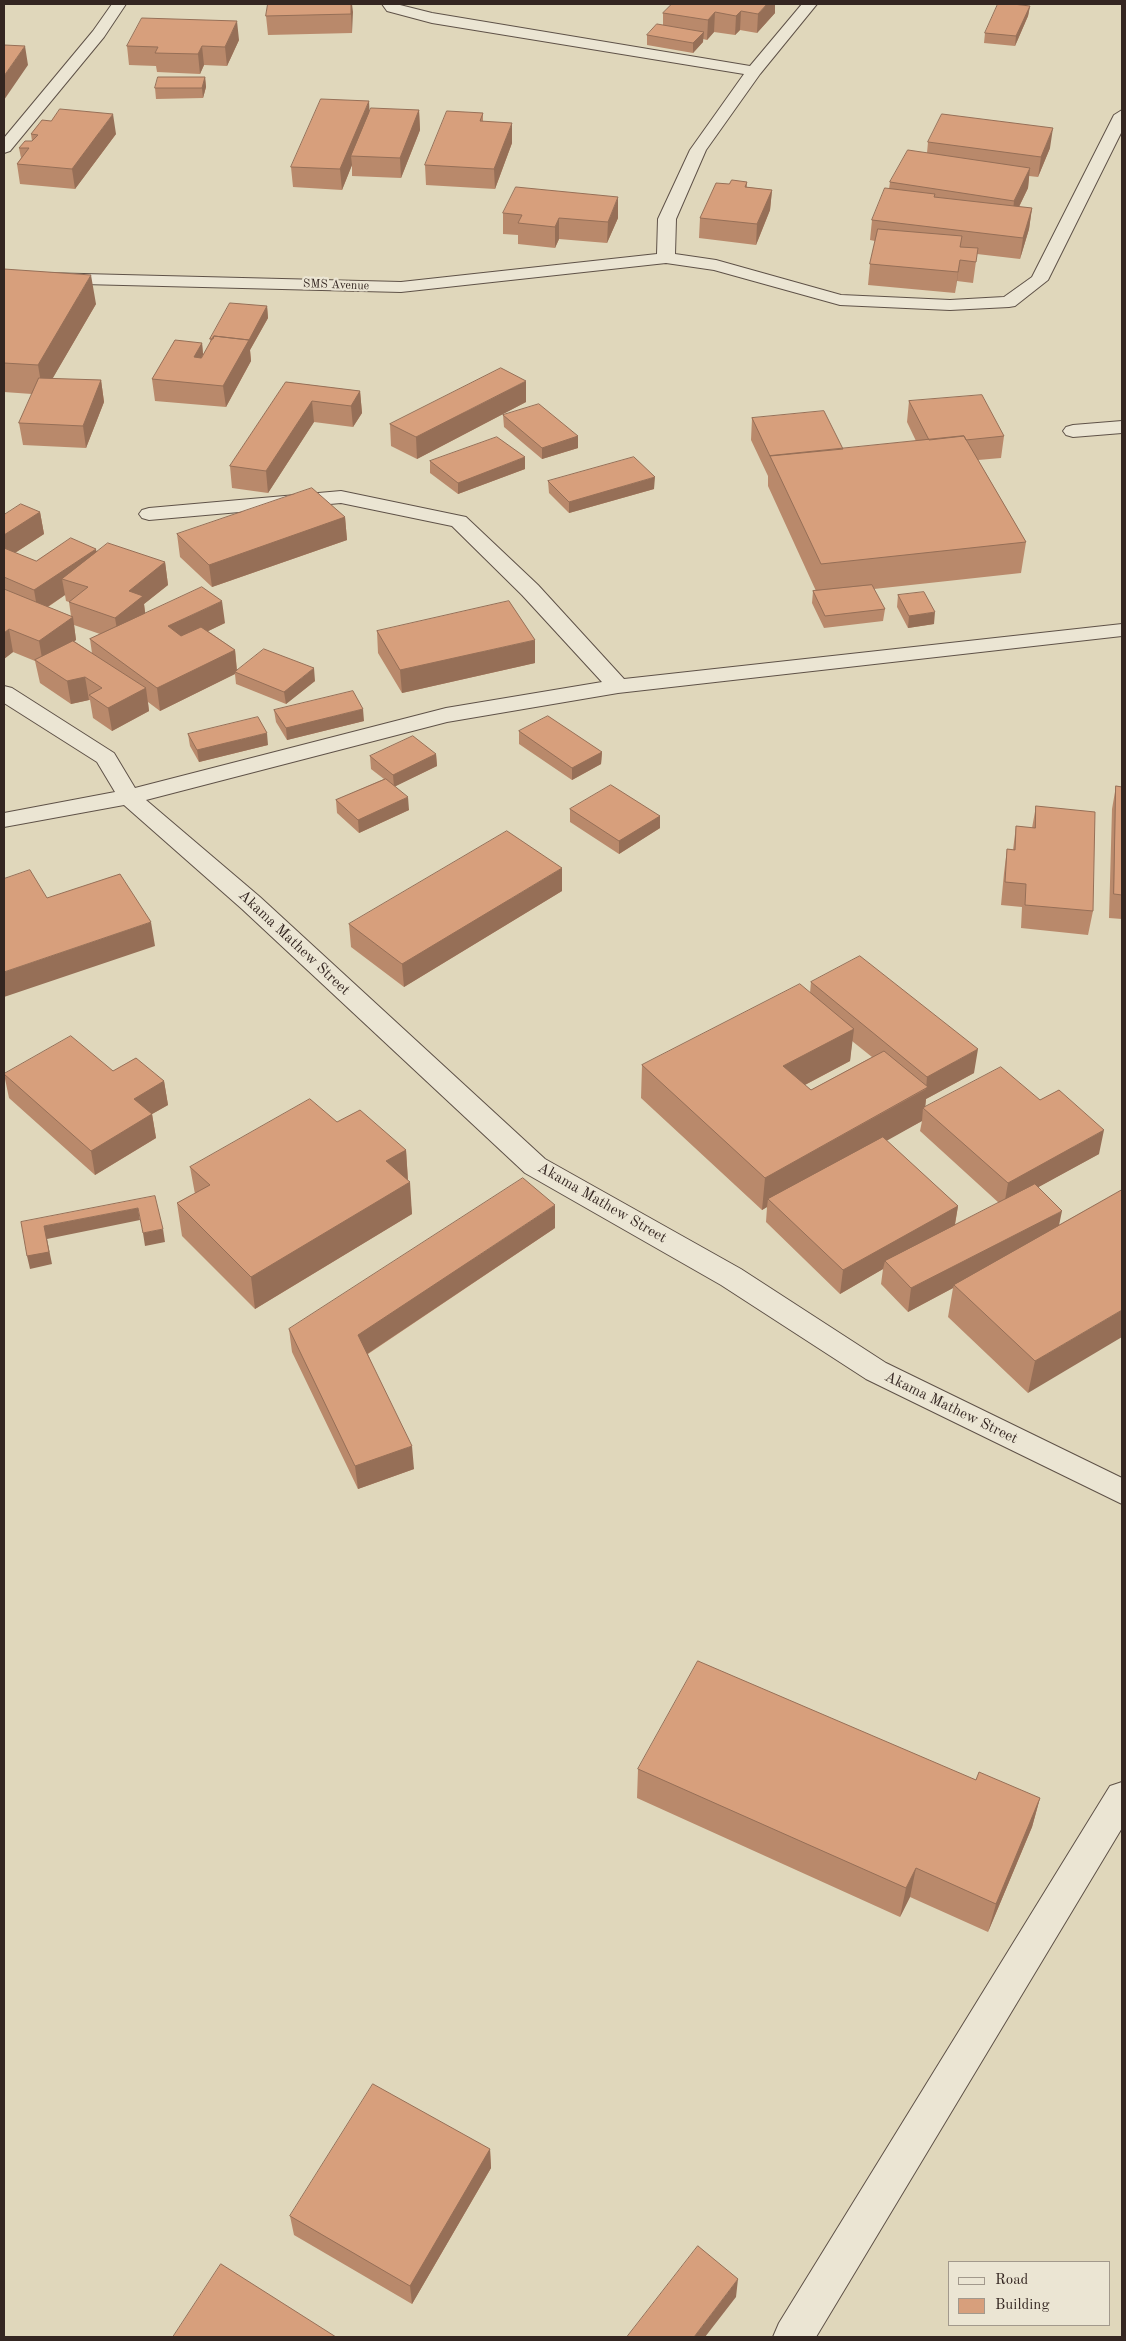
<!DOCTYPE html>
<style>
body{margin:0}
#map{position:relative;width:1126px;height:2341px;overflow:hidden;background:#e0d7bb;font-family:"Old Standard TT",serif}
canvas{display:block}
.frame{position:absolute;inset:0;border:5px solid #342621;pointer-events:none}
.legend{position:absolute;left:948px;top:2261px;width:162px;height:65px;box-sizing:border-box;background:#ebe5d3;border:1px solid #a2998c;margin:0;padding:6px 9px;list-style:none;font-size:15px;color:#342621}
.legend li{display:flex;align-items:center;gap:10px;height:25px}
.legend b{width:25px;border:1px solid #a2998c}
</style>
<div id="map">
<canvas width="1126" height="2341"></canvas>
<div class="frame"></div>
<ul class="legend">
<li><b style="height:6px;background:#ebe5d3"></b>Road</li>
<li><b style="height:14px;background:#d79f7c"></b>Building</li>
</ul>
</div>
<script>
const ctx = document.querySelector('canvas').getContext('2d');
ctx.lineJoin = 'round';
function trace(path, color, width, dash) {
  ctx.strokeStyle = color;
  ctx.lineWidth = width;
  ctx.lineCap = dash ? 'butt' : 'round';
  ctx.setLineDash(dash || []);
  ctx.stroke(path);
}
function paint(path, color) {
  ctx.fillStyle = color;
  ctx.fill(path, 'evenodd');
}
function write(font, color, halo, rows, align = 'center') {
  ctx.font = font + ' "Old Standard TT",serif';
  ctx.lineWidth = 4.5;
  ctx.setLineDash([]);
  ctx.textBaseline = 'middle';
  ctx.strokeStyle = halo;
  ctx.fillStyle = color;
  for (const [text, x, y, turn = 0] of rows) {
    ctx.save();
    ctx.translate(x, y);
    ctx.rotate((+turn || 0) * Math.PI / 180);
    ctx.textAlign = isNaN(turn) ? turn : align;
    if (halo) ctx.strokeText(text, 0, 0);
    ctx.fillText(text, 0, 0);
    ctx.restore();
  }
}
const minor = new Path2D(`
 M112,4H126L104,37L10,151L4,153V138L93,31Z
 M382,4H396L432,13L750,66L802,4H817L760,74L706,150L676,219L675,254L716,260L841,295L950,300L1004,297L1032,277L1114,115L1122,110V131L1048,280L1015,306L1009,307L950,310L840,305L714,270L666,263L401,292L4,282V272L401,282L657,254L658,219L690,150L744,74L432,23L387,11Z
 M1122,421V433L1073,437L1066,435L1063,431L1066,427L1073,425Z
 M341,491L466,517L538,585L624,679L1122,624V636L618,693L447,722L146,800L260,897L545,1159L741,1269L886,1363L1122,1478V1504L866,1379L721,1285L525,1173L242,909L124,805L4,827V813L115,792L97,762L4,703V686L12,688L114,753L135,788L446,708L602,682L522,595L452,526L341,503L149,520L142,518L139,514L142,510L149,508Z
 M1122,1782V1828L816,2337H773L779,2323L1110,1786Z`);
const wall = new Path2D(`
 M268,4H352V33L268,35L266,16Z
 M672,4L775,13L757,33L740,30L735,35L714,32L707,40L703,39V42L693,53L647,45V35L663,25V13Z
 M1030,6L1028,16L1015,46L984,43L985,33Z
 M239,40L227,66L204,65L200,74L157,72L156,66L129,65L127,46Z
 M205,77L206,87L203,98L156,99L155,88Z
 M419,110L420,130L401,178L352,176V165L342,190L293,187L291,167L369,112Z
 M483,113V121L512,143L495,189L426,185L425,165Z
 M31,134H116L75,189L20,184L17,164L21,158L19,148L32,141Z
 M928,142L1050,148L1038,177L1029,176L1028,188L1019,207L1032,208L1029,229L1020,259L977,254L973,283L957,281L955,293L868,285L870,264L875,241L870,240L872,220L889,189L890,182L927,153Z
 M747,182V187L772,190L770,210L756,245L699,238L700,218L729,184Z
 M503,213L618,218L607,243L559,239L555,248L518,244V235L503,234Z
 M4,269L96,304L52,379L101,380L104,402L86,448L23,445L19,423L32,394L4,392Z
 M267,306L268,318L250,350L251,361L226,407L155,401L152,379L202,343L203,355L211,342L210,339Z
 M286,382L360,391L362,413L353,427L314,422L268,493L232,488L230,466Z
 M909,401L1004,436L1001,458L978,460L1026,542L1021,573L874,589L885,609L883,621L824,628L812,603L813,591H816L768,486V476L751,440L752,418L843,449L916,441L907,422Z
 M526,402L417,459L391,446L390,424Z
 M503,415L578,436V448L542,459L504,427Z
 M430,461L525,469L458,494L430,473Z
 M548,481L654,489L569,513L549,493Z
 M40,512L44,534L15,553L36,561L97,551L165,562L168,585L144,604L145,614L225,623L208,631L235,650L237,670L315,681L286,704L236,684L235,674L160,711L148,702L149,711L112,731L93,718L90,700H89L71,704L40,683L35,661L13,652L4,659V515ZM65,595L66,601L69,602L71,616L48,607ZM74,625L100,634L90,639L92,653L74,641L76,640Z
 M345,517L347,540L212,587L180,557L177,534Z
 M898,595L934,624L908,628L897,607Z
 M377,631L535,663L402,693L378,653Z
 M274,710L364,721L287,740L276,722Z
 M519,731L602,752L601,764L572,780L519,744Z
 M188,734L268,745L199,762L190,746Z
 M436,754L437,766L395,786L409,810L359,833L337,813L336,800L384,779L371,769L370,756Z
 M1116,786L1122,787V919L1109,918L1112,809Z
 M1036,806L1093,911L1088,935L1021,928L1022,907L1001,905L1004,873L1007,849L1013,850L1016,826L1032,828Z
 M570,809L660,816V828L619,854L570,822Z
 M562,891L404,987L351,947L349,924Z
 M811,982L974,1073L926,1099L925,1107L1099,1154L1038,1187L1059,1225L1122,1190L1028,1393L948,1317L953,1288L908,1312L881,1284L883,1269L840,1294L766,1222L767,1207L762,1210L641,1098L642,1065L810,993ZM852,1041L872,1057L811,1090L805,1085L850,1061ZM922,1121L920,1131L999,1203L955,1225L958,1206L886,1140Z
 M113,1071L164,1081L168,1105L152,1114L156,1138L95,1175L9,1098L4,1074Z
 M337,1122L406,1150L408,1180L412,1214L255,1309L182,1236L177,1203L195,1194L190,1167Z
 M555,1228L368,1354L414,1469L358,1489L292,1352L289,1329Z
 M638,1769L1040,1798L1032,1827L988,1932L910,1897L900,1917L637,1798Z
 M490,2149L491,2168L412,2304L294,2235L290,2216Z`);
const shadedWall = new Path2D(`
 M351,4H352L353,12L352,33L351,14Z
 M767,4H775V13L757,33L758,14Z
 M1030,6L1028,16L1015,46L1016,36Z
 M741,11L740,30L735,35L736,16Z
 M715,12L714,32L707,40L708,20Z
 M237,21L239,40L227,66L225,47Z
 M704,32L703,42L693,53V43Z
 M25,46L28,65L4,100V76Z
 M202,46L204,65L200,74L198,54Z
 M205,77L206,87L203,98L202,88Z
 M369,101L370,121L351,156L352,165L342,190L340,169Z
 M419,110L420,130L401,178L400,158Z
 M113,114L116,134L75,189L72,169Z
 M512,123V143L495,189L494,169Z
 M1053,128L1050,148L1038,177L1041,157Z
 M1030,168L1028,188L1012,221L1014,201Z
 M772,190L770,210L756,245L757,224Z
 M618,197V218L607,243L608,222Z
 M1032,208L1029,229L1020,259L1023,238Z
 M559,218V239L555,248V227Z
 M960,260L957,281L955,293L958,272Z
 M91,275L96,304L43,395L38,365Z
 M267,306L268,318L250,350L251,361L226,407L223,386Z
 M202,343L204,365L194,357Z
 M101,380L104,402L86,448L83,426Z
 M526,381V402L417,459L416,437Z
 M360,391L362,413L353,427L351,406Z
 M312,401L314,422L268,493L266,471Z
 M578,436V448L542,459V448Z
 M525,457V469L458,494V483Z
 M655,477L654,489L569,513V502Z
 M40,512L44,534L4,560V535Z
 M345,517L347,540L212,587L209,565Z
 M96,549L100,572L62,579L65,595L38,613L34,590Z
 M165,562L168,585L144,604L146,619L119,641L115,618L129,591Z
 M222,601L225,623L171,649L168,626Z
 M935,612L934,624L908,628L909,616Z
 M73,617L76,640L43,664L39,641Z
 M9,629L13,652L4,659V633Z
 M535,640V663L402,693L400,670Z
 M235,650L237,673L235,672V674L160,711L157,688Z
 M314,668L315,681L286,704L284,692Z
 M85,677L89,700L71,704L67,681Z
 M146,688L149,711L112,731L108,708Z
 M363,709L364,721L287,740L286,728Z
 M267,733L268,745L199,762L197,750Z
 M602,752L601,764L572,780V768Z
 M436,754L437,766L394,787L393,775Z
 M408,797L409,810L359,833L358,820Z
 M660,816V828L619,854V841Z
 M562,868V891L404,987L402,964Z
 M151,922L155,946L4,997V972Z
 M854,1029L850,1061L780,1098L783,1066Z
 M978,1049L974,1073L926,1099L925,1109L923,1108L922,1121L774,1204L768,1199L767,1207L762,1210L765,1178L926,1089L927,1077Z
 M164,1081L168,1105L138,1122L134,1099Z
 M152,1114L156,1138L95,1175L91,1151Z
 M1104,1130L1099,1154L1004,1206L1008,1183Z
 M406,1150L408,1182L386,1161Z
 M410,1182L412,1214L255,1309L251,1277Z
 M555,1205V1228L361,1358L358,1335Z
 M958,1206L954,1229L885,1261L883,1269L840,1294L843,1270Z
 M138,1208L140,1220L47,1239L52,1264L30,1269L27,1256L44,1226Z
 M1062,1211L1057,1235L954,1285L953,1288L908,1312L911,1288Z
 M163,1229L165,1242L145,1246L143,1233Z
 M1122,1310V1337L1028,1393L1035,1361Z
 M412,1446L414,1469L358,1489L355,1466Z
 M1040,1798L1032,1827L988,1932L996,1904Z
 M916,1868L910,1897L900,1917L906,1888Z
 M490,2149L491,2168L412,2304L410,2286Z
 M738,2279L736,2297L705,2337H694Z`);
const building = new Path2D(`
 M268,4H351V14L266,16Z
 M672,4H767L758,14L741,11L736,16L715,12L708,20L663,13Z
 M998,4H1013L1030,6L1016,36L985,33Z
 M142,18L237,21L225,47L202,46L198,54L155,53L158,47L127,46Z
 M657,24L704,32L693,43L647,35Z
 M4,45L25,46L4,76Z
 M158,77H205L202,88H155Z
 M321,99L369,101L340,169L291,167Z
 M371,108L419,110L400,158L351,156Z
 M60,109L113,114L72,169L17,164L29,148H19L25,141H32L38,135L31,134L42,120L51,121Z
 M447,111L483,113L480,121L512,123L494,169L425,165Z
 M942,114L1053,128L1041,157L928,142Z
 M908,150L1030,168L1014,201L890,182Z
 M732,180L747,182L745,187L772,190L757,224L700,218L716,183L729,184Z
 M516,187L618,197L608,222L559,218L555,227L518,223L522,215L503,213Z
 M885,188L935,194L934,197L1032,208L1023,238L872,220Z
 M878,229L962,236L960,247L978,248L976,262L960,260L958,272L870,264Z
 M4,269L91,275L38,365L4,363Z
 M230,303L267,306L249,340L214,336L213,339H210Z
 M214,336L249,340L223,386L152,379L175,340L202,343L194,357L201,358Z
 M501,368L526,381L416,437L390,424Z
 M39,378L101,380L83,426L19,423Z
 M286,382L360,391L351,406L312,401L266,471L230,466Z
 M982,395L1004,436L966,440L964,436L929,440L909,401Z
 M539,404L578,436L542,448L503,415Z
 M824,411L843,449L770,456L752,418Z
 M964,436L1026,542L821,564L770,456Z
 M497,437L525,457L458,483L430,461Z
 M634,457L655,477L569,502L548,481Z
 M312,488L345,517L209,565L177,534Z
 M21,504L40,512L4,535V515Z
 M71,538L96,549L34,590L4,577V548L36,561Z
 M108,543L165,562L129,591L143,596L115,618L69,602L88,587L62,579Z
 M872,585L885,609L825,616L813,591Z
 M202,587L222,601L168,626L181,636L201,627L235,650L157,688L90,639Z
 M4,589L73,617L39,641L9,629L4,633Z
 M924,592L935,612L909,616L898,595Z
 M509,601L535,640L400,670L377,631Z
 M73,641L146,688L108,708L89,695L102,688L85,677L67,681L35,660Z
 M264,649L314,668L284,692L235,672Z
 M353,691L363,709L286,728L274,710Z
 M548,716L602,752L572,768L519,731Z
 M258,717L267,733L197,750L188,734Z
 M413,736L436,754L393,775L370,756Z
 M386,779L408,797L358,820L336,800Z
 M611,785L660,816L619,841L570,809Z
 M1116,786L1122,787V895L1114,894Z
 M1036,806L1095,812L1093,911L1025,905L1026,884L1005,882L1007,849L1015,850L1016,826L1035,828Z
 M507,831L562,868L402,964L349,924Z
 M30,870L47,898L120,874L151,922L4,972V879Z
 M860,956L978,1049L927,1077L811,982Z
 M800,984L854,1029L783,1066L811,1090L884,1051L928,1087L765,1178L642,1065Z
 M71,1036L113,1071L136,1058L164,1081L134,1099L152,1114L91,1151L4,1074Z
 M1001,1067L1040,1100L1059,1090L1104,1130L1008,1183L923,1108Z
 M310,1099L337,1122L360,1110L406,1150L386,1161L410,1182L251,1277L177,1203L210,1185L190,1167Z
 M883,1137L958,1206L843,1270L768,1199Z
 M523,1178L555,1205L358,1335L412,1446L355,1466L289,1329Z
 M1035,1184L1062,1211L911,1288L885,1261Z
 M1122,1190V1310L1035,1361L954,1285Z
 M155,1196L163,1229L143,1233L138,1208L44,1226L49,1252L27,1256L21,1222Z
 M698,1661L976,1780L979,1772L1040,1798L996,1904L916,1868L906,1888L638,1769Z
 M373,2084L490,2149L410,2286L290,2216Z
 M698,2246L738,2279L694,2337H627Z
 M221,2264L336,2337H173Z`);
const farStreetnames = [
 ["SMS Avenue",336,285,2]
];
const streetNames = [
 ["Akama Mathew Street",294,943,43],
 ["Akama Mathew Street",602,1203,30],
 ["Akama Mathew Street",951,1408,26]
];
trace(minor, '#5f5248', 2);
paint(minor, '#ebe5d3');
paint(wall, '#b9896b');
paint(shadedWall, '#966f57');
paint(building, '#d79f7c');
trace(building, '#966f57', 1);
write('12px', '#342621', '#ebe5d3', farStreetnames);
write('15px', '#342621', '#ebe5d3', streetNames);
</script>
